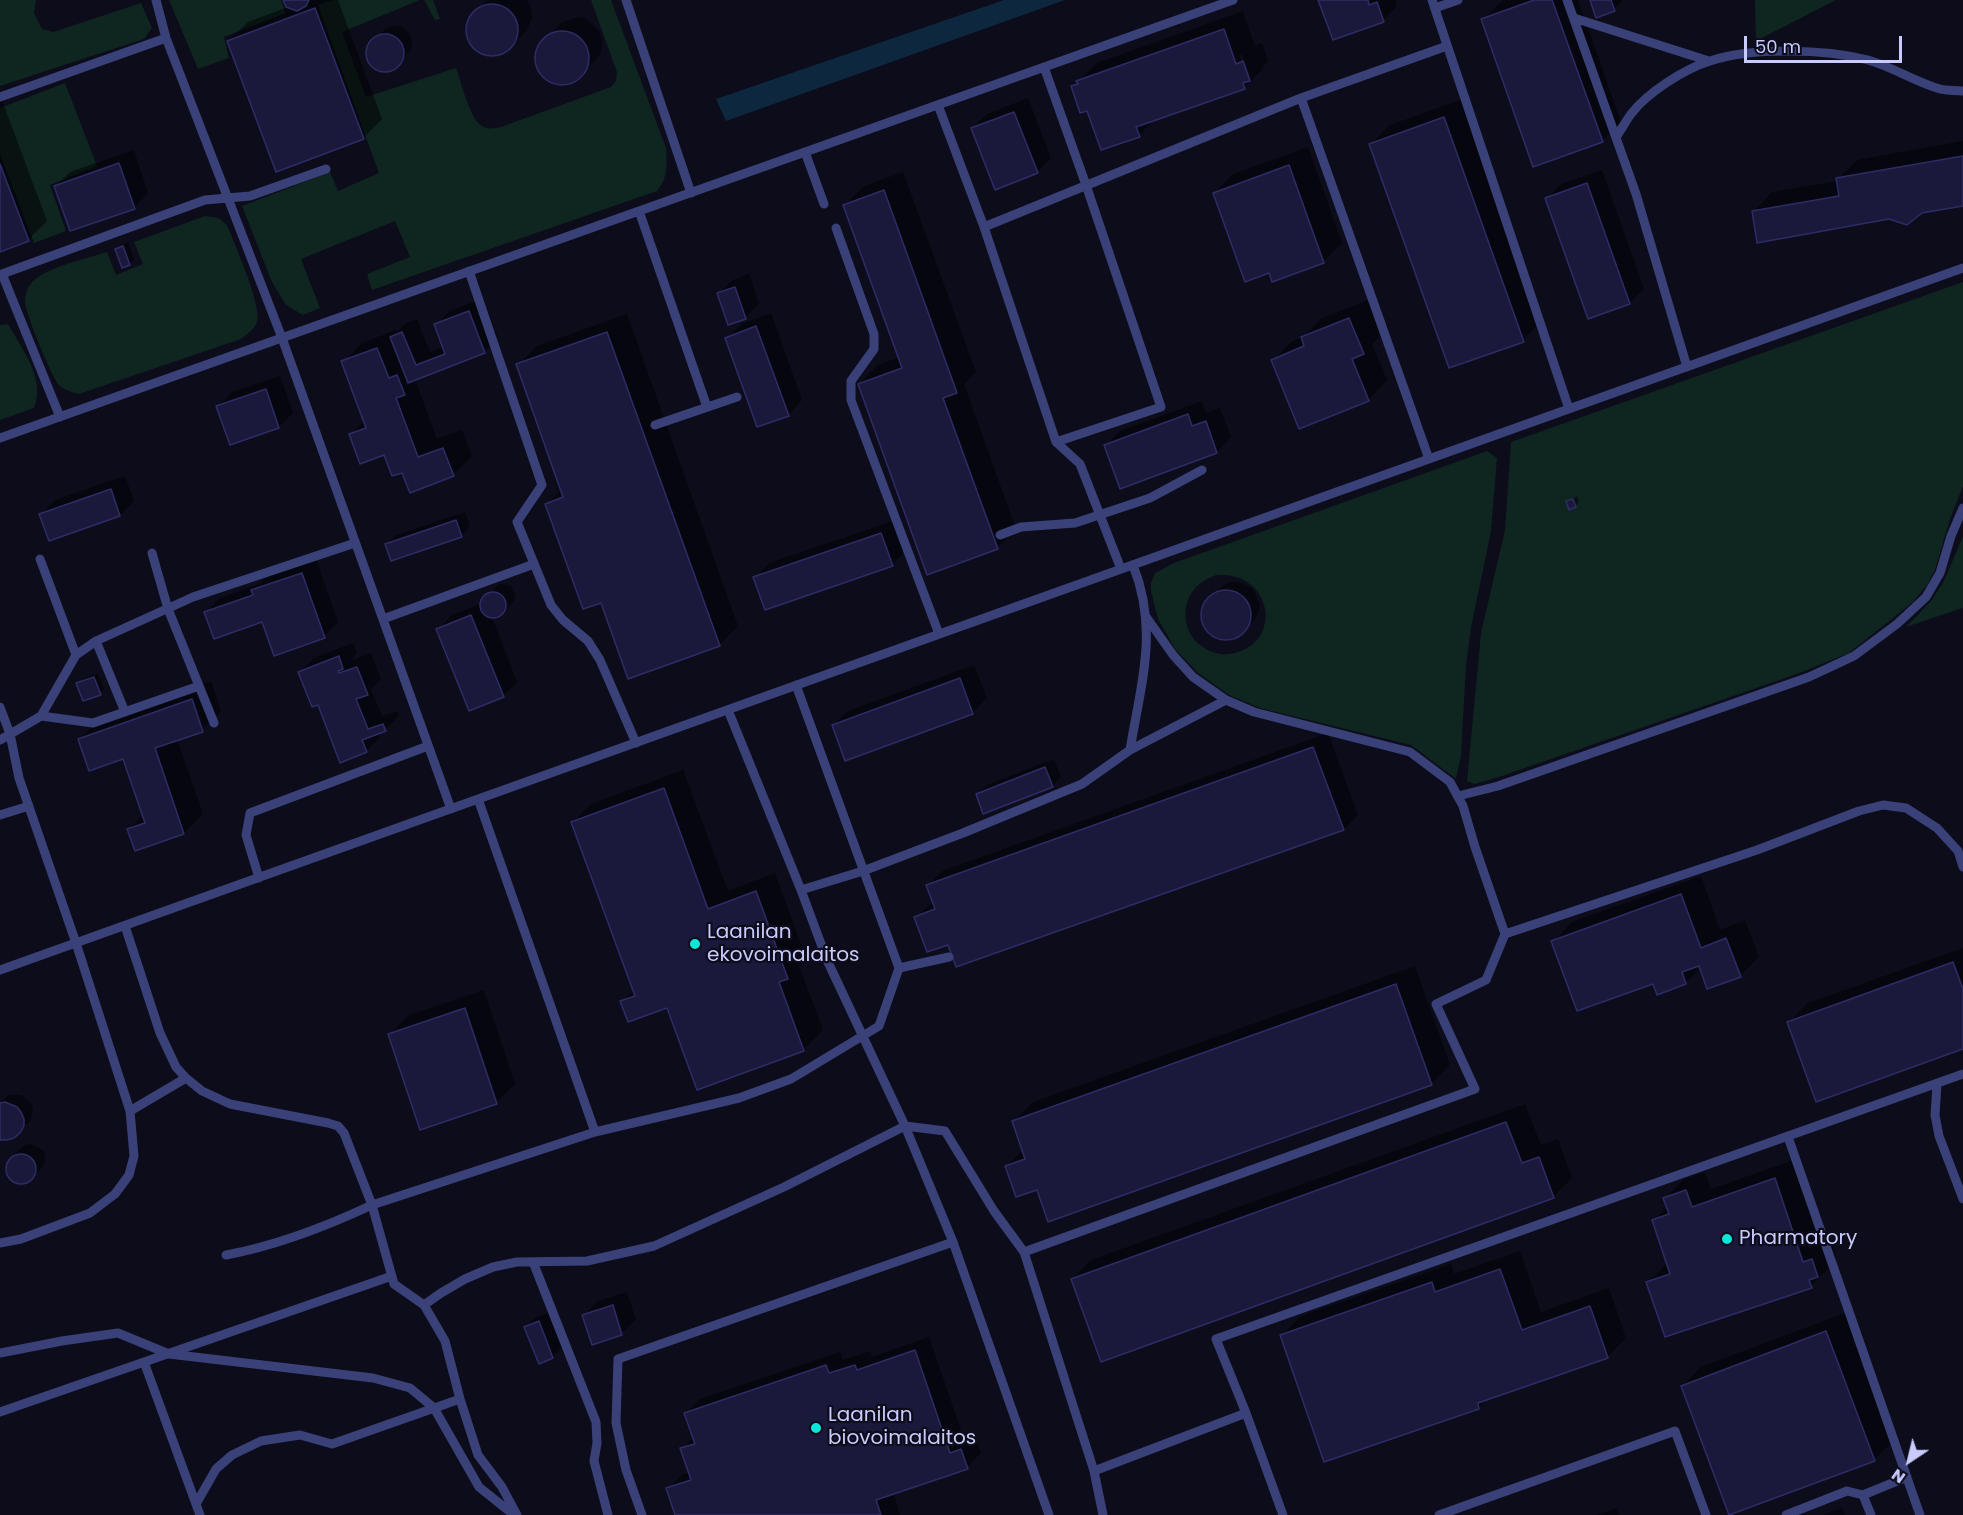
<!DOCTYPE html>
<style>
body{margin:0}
#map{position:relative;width:1963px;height:1515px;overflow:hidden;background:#0c0c1b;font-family:Poppins,sans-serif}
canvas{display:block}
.north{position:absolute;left:1879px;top:1431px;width:60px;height:60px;-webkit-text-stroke:4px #0c0c1b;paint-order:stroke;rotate:215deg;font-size:16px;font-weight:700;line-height:24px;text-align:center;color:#c8cbfc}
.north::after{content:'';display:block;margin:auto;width:21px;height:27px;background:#c8cbfc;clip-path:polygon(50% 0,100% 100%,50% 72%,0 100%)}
.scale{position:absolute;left:1744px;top:36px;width:158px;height:27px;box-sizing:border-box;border:3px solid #c8cbfc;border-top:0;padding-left:8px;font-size:18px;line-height:21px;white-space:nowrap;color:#c8cbfc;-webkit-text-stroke:4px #0c0c1b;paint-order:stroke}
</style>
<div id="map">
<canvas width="1963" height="1515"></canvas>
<div class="north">N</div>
<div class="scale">50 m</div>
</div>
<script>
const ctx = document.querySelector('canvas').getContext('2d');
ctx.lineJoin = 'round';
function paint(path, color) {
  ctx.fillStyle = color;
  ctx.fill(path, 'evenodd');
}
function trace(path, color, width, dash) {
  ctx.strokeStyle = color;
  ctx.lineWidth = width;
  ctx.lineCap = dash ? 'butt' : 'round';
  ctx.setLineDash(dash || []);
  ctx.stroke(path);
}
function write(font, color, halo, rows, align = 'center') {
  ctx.font = font + ' Poppins,sans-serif';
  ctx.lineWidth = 4.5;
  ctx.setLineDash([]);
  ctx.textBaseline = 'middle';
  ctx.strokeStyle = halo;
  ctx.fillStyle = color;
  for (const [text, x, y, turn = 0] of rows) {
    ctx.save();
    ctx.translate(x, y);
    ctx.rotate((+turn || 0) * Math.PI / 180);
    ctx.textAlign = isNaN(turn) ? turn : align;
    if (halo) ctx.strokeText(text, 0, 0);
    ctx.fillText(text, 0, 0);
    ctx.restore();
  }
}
const green = new Path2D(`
 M0,0H36L34,13L42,29L53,32L141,3L152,28L144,39L0,86Z
 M169,0H281L286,13L224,37L229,58L198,69Z
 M333,0H420L342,32L366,97L456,68C461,81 470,120 482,126C489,130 494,128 501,127L611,87L616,81L617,72L591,0H611L666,148C667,165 668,178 657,191L372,290L367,274L410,257L395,221L301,259L320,308L303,315L286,305L272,282L242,206L330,172L338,191L379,173L318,5Z
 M424,0H433L440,19L435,20Z
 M1755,0H1836L1756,41Z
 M65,83L97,166L50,185L66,231L34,243L0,154V108Z
 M205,216C216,217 222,218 228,227C235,246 262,305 257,322C254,330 247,334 241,339L79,394C71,392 63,390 58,384C50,373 26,315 25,302C25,298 26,291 28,288C38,268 86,259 107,252L116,275L143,264L134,242Z
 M1963,282V486L1950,519L1935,570L1927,585L1913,602L1849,653L1797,674L1496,778L1475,784L1467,781L1481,633L1505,530L1511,442Z
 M8,324C22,349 46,379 34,408L0,420V325Z
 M1487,451L1497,458L1491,531L1471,628L1466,665L1461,756L1456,779L1411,745L1260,708L1229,695L1198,673L1175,649L1158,619L1151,591V583L1155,573L1174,563ZM1216,575C1273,571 1283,642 1235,653C1222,656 1210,653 1200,645C1182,631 1181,603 1196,587C1202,581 1209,578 1216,575Z
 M1963,536V608L1906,627L1931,601L1944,581Z`);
const water = new Path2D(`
 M1004,0H1065L726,121L716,99Z`);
const shadow = new Path2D(`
 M285,0H338L382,119L363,138L228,41L248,22L288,7Z
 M487,0H527L531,8L532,17L529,26L524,33L509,48L502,53L494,55L485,54L477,50L471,45L468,37L469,21L473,14Z
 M1320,0H1395L1397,6L1383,20Z
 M1503,0H1578L1621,122L1602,141L1482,20Z
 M1591,0H1623L1614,9Z
 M1243,11L1255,46L1262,43L1268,61L1262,67L1263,69L1244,88L1155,119L1139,135L1088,109L1072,87L1097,63ZM1242,54L1250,77H1247L1239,55Z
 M579,17L587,19L599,31L602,39V48L599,56L578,78L570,82L561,83L552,81L545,76L539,69L537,61V52L541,44L562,22Z
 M392,26H400L406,30L411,35L412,48L394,68L381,70L371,63L368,50L375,39L385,29Z
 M0,95L47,221L28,240L0,250Z
 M1028,98L1051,158L1037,172L972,129L987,114Z
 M1463,99L1542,321L1523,340L1371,144L1390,125Z
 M1963,141V204L1889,217L1753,212L1772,192L1838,181V179L1857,160Z
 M1308,147L1342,243L1323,262L1270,272L1214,193L1233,174Z
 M134,150L148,193L134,208L56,186L70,172Z
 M1602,170L1644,289L1629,303L1547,198L1561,184Z
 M903,172L976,372L964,384L1016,529L997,548L859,384L878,365L900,357L845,205L864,186Z
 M128,242L134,259L130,263L123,266L117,249Z
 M749,274L759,303L745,318L718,294L733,280Z
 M483,298L498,338L484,352L420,377L416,382L437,439L462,430L472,456L453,475L403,471L385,453L351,434L365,420L343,362L362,343L396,330L397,332L406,323L417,319L430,352L444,347L436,325L450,311Z
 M1368,300L1382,334L1372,344L1387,380L1368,400L1273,360L1292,341L1304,336L1322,318Z
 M771,313L802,400L788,415L727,338L741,324Z
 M627,314L738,626L719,645L602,601L547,504L562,489L518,365L537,346Z
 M280,376L293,413L279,427L218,407L232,392Z
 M1202,401L1206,413L1220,408L1231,437L1217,452L1121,487L1105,446L1120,431Z
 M125,476L134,501L120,515L41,514L55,500Z
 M1577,496L1579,502L1575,506L1568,502Z
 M465,512L470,526L461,536L387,544L396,535Z
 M896,520L906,550L892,565L755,578L769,563Z
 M316,559L338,622L324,636L263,620L206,612L220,598L260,584L267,576Z
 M1231,582H1239L1253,589L1260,604L1259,612L1255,619L1239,635L1232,638L1223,639L1209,631L1204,624L1203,617L1204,608L1207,601L1217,591L1224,585Z
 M500,584L511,586L515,595L514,601L500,615L492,617L517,682L503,696L438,630L452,615L482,603L483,600Z
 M353,643L357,653L353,657V660L371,653L381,679L371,689L382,716L397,711L399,716L385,730L379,732L380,737L366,751L319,703L300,672L314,658Z
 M974,665L987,698L973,712L846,759L833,725L848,711Z
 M98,674L104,689L100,693L78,683L82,679Z
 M211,681L221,711L202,730L177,739L203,814L184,833L136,849L129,829L144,814L124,757L80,739L99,720Z
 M1328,733L1358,815L1344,829L948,943L916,917L933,902L927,886L942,871Z
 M1054,759L1061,777L1052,786L977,794L987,785Z
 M683,770L728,891L775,873L806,958L799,966L823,1030L804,1049L698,1088L668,1006L622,1002L634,990L572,823L591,804Z
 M1701,876L1720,930L1745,920L1759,957L1740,976L1701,968L1685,983L1654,982L1553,942L1572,922Z
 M1963,948V1047L1789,1022L1808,1003Z
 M1415,966L1450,1065L1431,1084L1037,1188L1006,1167L1024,1149L1014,1121L1033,1102Z
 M484,990L515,1084L496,1103L390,1034L409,1015Z
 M9,1095H21L30,1102L33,1109L32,1116L29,1122L19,1132L0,1103Z
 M1525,1104L1541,1145L1558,1139L1572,1178L1553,1197L1072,1279L1091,1260Z
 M31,1144L43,1150L45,1155V1162L42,1167L27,1182L15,1181L7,1171V1165L10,1159L20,1149L25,1145Z
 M1794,1160L1822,1243L1831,1240L1836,1256L1829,1264L1830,1267L1811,1286L1648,1283L1667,1263L1654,1220L1668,1206L1665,1199L1684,1179L1705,1172L1711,1189Z
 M1520,1251L1541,1312L1609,1288L1626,1338L1607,1357L1488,1398L1479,1407L1282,1335L1301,1316L1451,1264L1454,1274Z
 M627,1292L636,1320L621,1334L584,1316L598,1301Z
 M548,1313L562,1347L553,1357L539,1362L526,1327L535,1318Z
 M1845,1313L1893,1441L1874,1460L1682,1386L1701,1367Z
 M929,1337L964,1439L975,1436L981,1453L967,1467L893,1493L900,1515H677L668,1489L682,1475L690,1472L682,1449L694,1437L686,1414L700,1399L840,1352L843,1360L870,1351L872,1357Z
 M1617,1508L1619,1515H1596Z
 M1842,1508L1845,1515H1823Z`);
const building = new Path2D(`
 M283,0H309L306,6L297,11L286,7Z
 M1318,0H1368L1369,5L1377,2L1384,22L1333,40Z
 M1534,0H1552L1603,142L1533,167L1481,19Z
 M1590,0H1611L1615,11L1596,18Z
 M466 30a26 26 0 1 1 52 0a26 26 0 1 1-52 0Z
 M315,8L364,139L276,172L227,41Z
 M1224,29L1236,64L1243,61L1250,81L1243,83L1245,89L1136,127L1140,137L1101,150L1087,111L1080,113L1071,86L1078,84L1076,81Z
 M535 58a27 27 0 1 1 54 0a27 27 0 1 1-54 0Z
 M366 53a19 19 0 1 1 38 0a19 19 0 1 1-38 0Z
 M1014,112L1038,173L995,190L971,128Z
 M1444,117L1524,342L1449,368L1369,144Z
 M1963,156V206L1922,213L1907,225L1889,219L1757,243L1752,211L1839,196L1836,178Z
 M119,163L135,209L70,231L54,186Z
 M0,164L29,241L0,252Z
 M1289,165L1324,263L1272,282L1269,273L1245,282L1213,193Z
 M1587,183L1630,304L1588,319L1545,198Z
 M884,190L957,393L943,398L998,549L927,575L858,384L902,368L843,205Z
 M123,246L130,265L122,268L115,249Z
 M735,287L746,319L728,325L717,293Z
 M469,311L485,353L408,383L390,337L402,332L416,365L445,354L434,324Z
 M1349,318L1364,354L1352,359L1369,401L1299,429L1271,360L1304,346L1301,337Z
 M756,326L789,416L757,427L725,338Z
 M607,332L720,646L628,679L601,603L583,609L545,504L563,497L516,364Z
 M377,348L389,378L397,375L405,395L396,398L418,457L443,448L454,476L410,493L402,473L392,476L384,455L360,464L349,434L366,428L341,361Z
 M266,389L279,428L230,445L216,406Z
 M1188,414L1192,426L1206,421L1217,453L1120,489L1104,445Z
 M111,489L120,516L49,541L39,514Z
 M1573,499L1576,507L1569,510L1566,501Z
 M456,520L462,537L391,561L385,544Z
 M881,533L893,566L765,610L753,577Z
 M302,573L325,638L274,656L262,622L214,639L204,612L253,595L251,590Z
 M1201 615a25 25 0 1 1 50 0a25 25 0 1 1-50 0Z
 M480 605a13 13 0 1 1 26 0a13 13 0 1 1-26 0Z
 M471,615L504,697L469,711L436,629Z
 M339,656L343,669L338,671L339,673L357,667L368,695L356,699L368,729L383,724L386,731L362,740L367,752L340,763L318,705L312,707L298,672Z
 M94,677L101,695L83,701L76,683Z
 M960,678L973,714L845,761L832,725Z
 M192,699L203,732L155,748L184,834L135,851L127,829L145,823L123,759L89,771L78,739Z
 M1313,747L1344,830L956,967L948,945L927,952L914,917L935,909L926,885Z
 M1045,767L1053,787L983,814L976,794Z
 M664,788L708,909L756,891L788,979L779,982L804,1051L697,1090L667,1008L628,1022L620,1001L635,996L571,822Z
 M1681,894L1701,948L1726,938L1741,977L1707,989L1699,966L1682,972L1686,984L1657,995L1653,984L1577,1011L1551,941Z
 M1953,962L1963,989V1049L1816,1102L1787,1022Z
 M1396,984L1432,1085L1048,1222L1037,1190L1016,1197L1005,1166L1025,1159L1012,1121Z
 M465,1008L497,1104L420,1130L388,1034Z
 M5,1102L17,1107L21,1112L24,1119V1126L20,1133L14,1138L7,1140H0V1103Z
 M1506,1122L1522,1163L1539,1157L1554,1198L1101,1362L1071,1279Z
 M6 1169a15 15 0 1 1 30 0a15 15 0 1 1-30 0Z
 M1775,1178L1803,1262L1812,1259L1818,1277L1809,1280L1812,1288L1665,1337L1646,1282L1670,1274L1652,1220L1669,1214L1663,1198L1686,1190L1692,1207Z
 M1500,1269L1522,1330L1590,1306L1608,1358L1478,1403L1479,1409L1324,1462L1280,1335L1432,1282L1435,1292Z
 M613,1305L622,1335L592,1345L582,1315Z
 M539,1321L553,1358L539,1364L524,1327Z
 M1826,1331L1875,1461L1729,1515L1681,1386Z
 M915,1350L950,1453L961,1449L968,1469L876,1500L881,1515H675L666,1488L691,1480L680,1448L695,1444L684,1413L826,1365L829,1373L855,1365L857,1370Z`);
const service = new Path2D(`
 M156,0L166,38L282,338L451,809
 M626,0L691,193
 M1432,0L1569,409
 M1567,0L1636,194L1687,367
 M1435,8L1458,0
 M1574,18L1709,61
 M0,97L166,38
 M1301,98L1429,459
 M938,105L984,227L1301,98L1447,46
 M1616,137C1621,130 1626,121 1631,114C1647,93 1684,69 1710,61C1753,47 1825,49 1868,60C1893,67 1915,82 1940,89C1947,91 1956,90 1963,91
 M805,152L824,204
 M639,211L707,407
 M984,227L1056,442L1161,407L1086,185L1044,67
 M836,228L874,334V349L851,381V400L939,634
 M469,271L542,485L517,522L551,605L563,620L588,641L600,660L636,743
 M60,417L2,274L205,200L250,196L326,169
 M655,425L737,397
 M0,438L1233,0
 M1056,442L1080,464L1121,569
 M1000,535L1021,527L1075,523L1150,498L1202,470
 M152,553L168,609L214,723
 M40,559L76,655
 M1147,618L1173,655L1193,677L1226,700L1254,712L1410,752L1450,782L1463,806L1475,847L1505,934
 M383,619L534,564
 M96,641L125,712
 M0,707L10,734L19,778L76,943L130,1111L134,1156L129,1175L115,1194L90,1213L21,1239L0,1243
 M41,716L93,723L199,686
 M0,740L41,716L76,655L96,641L193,597L355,543
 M1130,750L1226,700
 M1458,796L1498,786L1809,677L1854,656L1897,624L1926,597L1940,573L1951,536L1963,508
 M0,815L29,806
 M259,878L246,835L250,813L428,746
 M801,890L863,871L963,833L1082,784L1130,750C1141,683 1159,631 1133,565
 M125,926L160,1033L176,1067L186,1078L202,1091L230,1104L328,1123L338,1126L344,1133L372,1205L394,1284L424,1305L445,1341L460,1399L478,1455L502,1487L517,1515
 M899,968L949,957
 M0,970L1963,268
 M1937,1084L1935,1115L1939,1136L1963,1199
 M130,1111L186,1078
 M905,1126L945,1131L994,1211L1024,1252L1094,1471L1103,1515
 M905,1126L953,1242
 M595,1132L739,1098L791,1079L879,1026L899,968L796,685
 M1788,1137L1920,1515
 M1024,1252L1475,1089L1436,1004L1486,980L1505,934L1757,850L1859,811L1883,805L1906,808L1937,828L1958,851L1963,867
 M226,1255C275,1246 327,1226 372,1205L595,1132L478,799
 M533,1262L596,1422L597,1443L594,1461L608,1515
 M424,1305L441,1293L465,1279L493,1267L517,1262L587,1261L654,1246L784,1187L905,1126L827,960L801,890L728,710
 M0,1353L62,1341L118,1333L169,1354L373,1378L410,1388L434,1408L479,1487L514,1515
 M144,1362L200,1515
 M0,1412L392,1276
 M1246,1413L1283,1515
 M1094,1471L1246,1413L1216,1339L1963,1074
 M1863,1495L1871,1515
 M196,1504L216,1469L232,1455L261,1441L300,1435L332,1444L460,1399
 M642,1515L626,1470L616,1423L618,1359L953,1242L1049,1515
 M1439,1515L1675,1431L1706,1515
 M1786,1515L1847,1491L1863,1495L1907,1477`);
const markers = [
 [695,944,6,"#0be6d8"],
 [1727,1239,6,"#0be6d8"],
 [816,1428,6,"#0be6d8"]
];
const poiNames = [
 ["Laanilan",707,933],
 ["ekovoimalaitos",707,956],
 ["Pharmatory",1739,1239],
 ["Laanilan",828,1416],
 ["biovoimalaitos",828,1439]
];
paint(green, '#0f2520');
paint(water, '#0d283e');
paint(shadow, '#0007');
paint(building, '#1a193b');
trace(building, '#2e2c66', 1.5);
trace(service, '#394178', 9);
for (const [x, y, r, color] of markers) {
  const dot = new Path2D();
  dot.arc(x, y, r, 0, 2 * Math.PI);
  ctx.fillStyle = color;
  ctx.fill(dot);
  trace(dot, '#0c0c1b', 2);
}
write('20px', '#c8cbfc', '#0c0c1b', poiNames, 'left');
</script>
